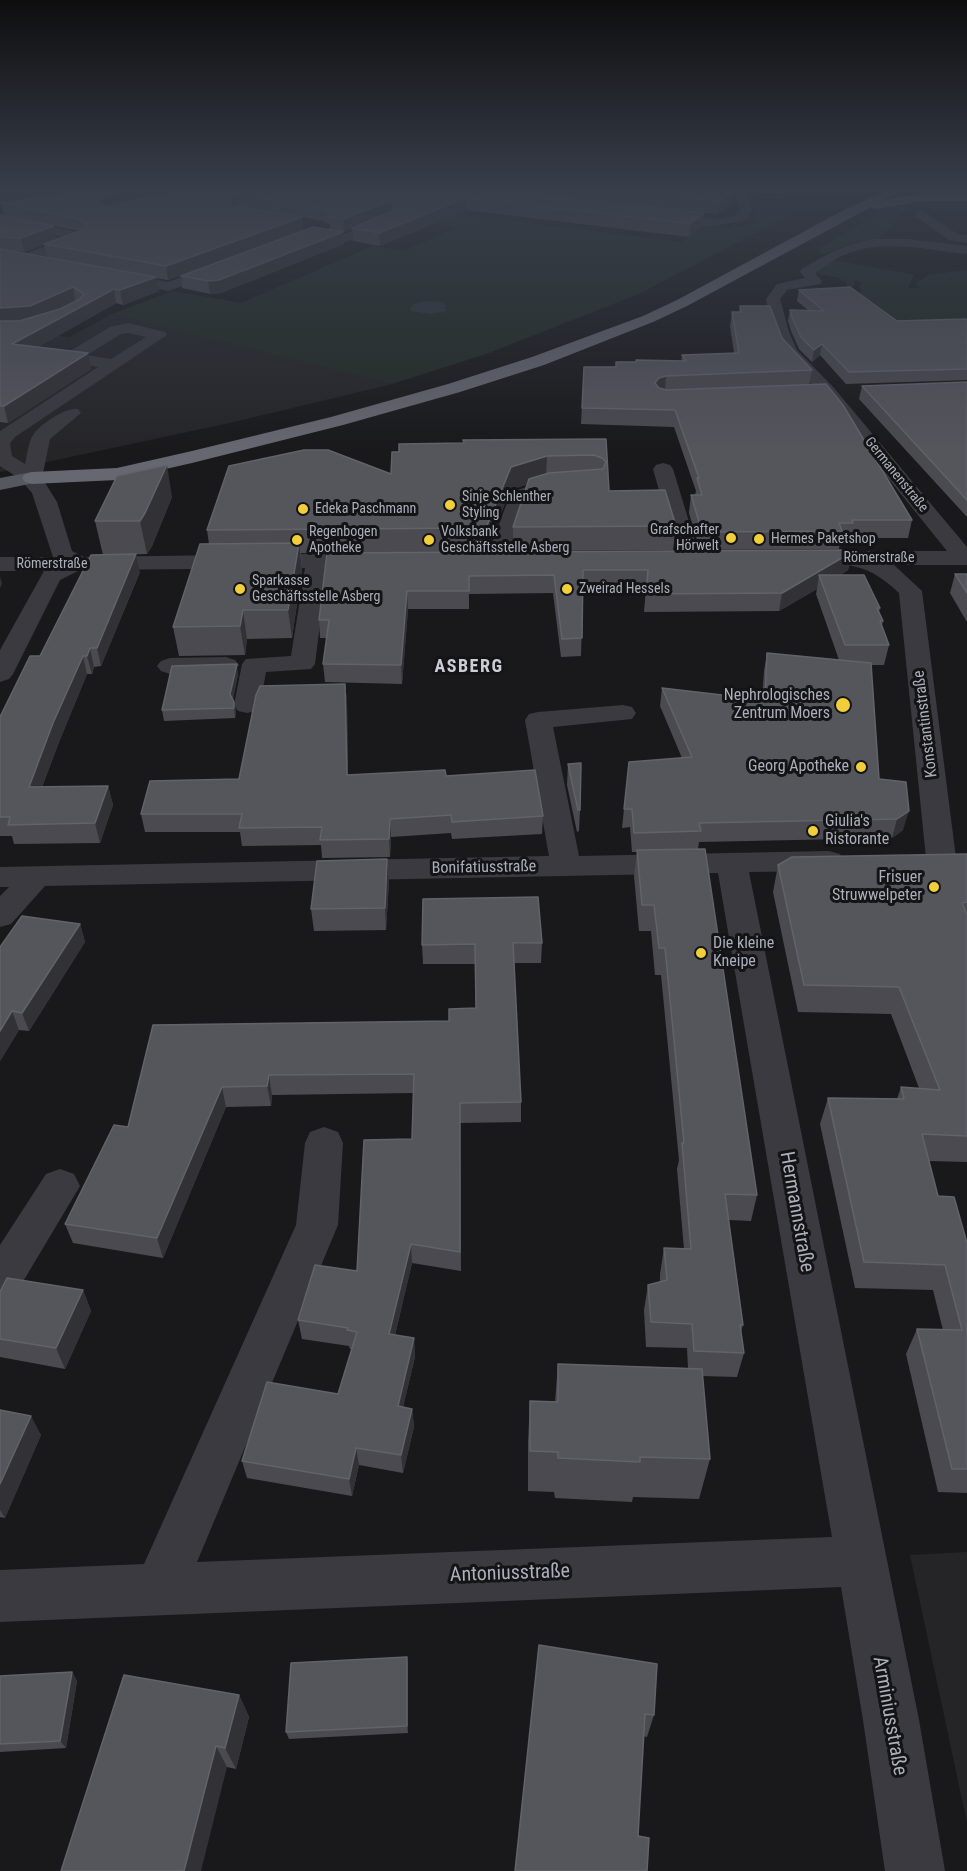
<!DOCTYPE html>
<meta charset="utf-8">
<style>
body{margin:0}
canvas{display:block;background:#19191b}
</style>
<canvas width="967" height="1871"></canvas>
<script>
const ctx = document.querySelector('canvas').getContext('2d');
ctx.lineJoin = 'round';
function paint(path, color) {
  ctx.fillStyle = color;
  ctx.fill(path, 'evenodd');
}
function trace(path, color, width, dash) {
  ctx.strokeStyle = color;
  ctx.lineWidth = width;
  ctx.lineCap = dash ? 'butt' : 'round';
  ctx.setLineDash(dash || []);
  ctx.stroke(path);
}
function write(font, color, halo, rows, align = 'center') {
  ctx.font = font + ' "Roboto Condensed",sans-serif';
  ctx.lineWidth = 6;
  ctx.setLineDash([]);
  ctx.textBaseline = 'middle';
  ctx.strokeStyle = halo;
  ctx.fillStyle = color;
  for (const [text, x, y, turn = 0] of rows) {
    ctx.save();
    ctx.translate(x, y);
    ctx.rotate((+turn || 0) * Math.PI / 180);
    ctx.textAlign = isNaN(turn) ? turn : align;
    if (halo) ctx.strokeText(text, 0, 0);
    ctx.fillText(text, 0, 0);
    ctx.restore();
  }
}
const built = new Path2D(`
 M112,314L378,379L392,384L234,422L0,472V359L44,334L69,337Z
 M967,1552V1823L910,1555Z`);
const green = new Path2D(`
 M267,190L682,242L707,224L729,227L733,224L742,226L758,223L752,219L756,207L795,212L639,294L486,354L392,384L112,314L173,291L241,303L373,246L404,251L455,228Z
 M967,199V212L909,206L878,241L852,243L825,254L820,253L819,249L865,221L860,220C901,201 923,200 967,199Z
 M832,260L911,274L914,276L908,287L909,288H920L916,284L928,275L967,270V325L896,330L852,292H862L860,286L862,283L854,280L855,284L852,288L847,287V283L839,278L814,273Z`);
const water = new Path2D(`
 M426,301L441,302L447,306L444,309L448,311L431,314L410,311L413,304Z`);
const minor = new Path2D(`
 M734,189H746L752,211L748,219C729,226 669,231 654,217C667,205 722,231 740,211Z
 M921,210L958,234L967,235V243L949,240L917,217L915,214Z
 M394,216L398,217L400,220L398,223L345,242L314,237L300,242L293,238L313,229L344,234Z
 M0,217L78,232L87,238L81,243L40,258L70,264L72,267L70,270L65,271C52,269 28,269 20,258L22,255L69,238L0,225Z
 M876,239H907L967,246V254C930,250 888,240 852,252C838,256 827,265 815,273L822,281L820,284L787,290L780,299L789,332L797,350L834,388L967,547V565H894L922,591L956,858L952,865L941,868L930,865L926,858L899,593C864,561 851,565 806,565L798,563L795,558L798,553L806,551H947L822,396L784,355L773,332L766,299L777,284L805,278L800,272L802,269C827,254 847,243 876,239Z
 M224,262L229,263L231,266L229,269L169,291L115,281L108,277L115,273L168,282Z
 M128,323L165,332L167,335L15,437L10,443L12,456L25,464C27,456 28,443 33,435C39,425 67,406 78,409L81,413L50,439L42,478L57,502L72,551L84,557L370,553L378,555L381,560L378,565L327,568L315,664L311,669L266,672L260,705L256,711L247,713L238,711L234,705L242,664L246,659L291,656L305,568L80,570L60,580L13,674L9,679L0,682V650L44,571H0V557H53L32,493L20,479L0,466V431L98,367L65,362L63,358L65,354L110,327ZM128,333L146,337L111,359L87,355L121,334Z
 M663,463L670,465L673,469L700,558L697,563L689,565L681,563L678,558L653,469L656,465Z
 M569,480L576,482L579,486L576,490L548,493L527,500L508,559L505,564L497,566L489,564L486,559L511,492L546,481Z
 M226,657L235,660L239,665L235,670L170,674L161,671L157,666L161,661L170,658Z
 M623,705L632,707L636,713L632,719L553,727L579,856L829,851L840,854L844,861L840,868L829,871L749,872L919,1720L945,1871H885L863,1720L841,1587L0,1622V1570L144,1564L296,1225L305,1143L310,1132L324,1127L338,1132L343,1143L338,1225L197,1562L832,1537L718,873L45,886L11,924L0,927V896L9,887H0V867L549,856L525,720L529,714L538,712Z
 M60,1169L74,1174L80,1186L15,1295L0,1301V1245L46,1174Z`);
const major = new Path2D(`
 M32,472L39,474L42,478L39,482L0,490V478Z`);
const highway = new Path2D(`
 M889,189H904L885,200L923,193H967V201H923L876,209L871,207L687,306L653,322L544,365L460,392L343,425L192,463L117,480L32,484L25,482L22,478L25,474L32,472L117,468L192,451L331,417L448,384L532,357L643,316L677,300L842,211Z`);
const wall = new Path2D(`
 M0,189H733L732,191L731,204L718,214L493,190L703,226L689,237L466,210L380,246L353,241L352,229L344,232L330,230V225L324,221L302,217L303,230L168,280L156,278L159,291L123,305L116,303L38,347L91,369L8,423L0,422V215L4,216L1,204H0ZM12,217L79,231L57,239ZM44,244L47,257L13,251L24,252Z
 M747,189H786L784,194L749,192Z
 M344,244L221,293L210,294L182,288L181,276Z
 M799,290L897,321L967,320V380L846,384L820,355L812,362L799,349L791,331L788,321L790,310L809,311L797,301Z
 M740,306L782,338L812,370L809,385L912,520L908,538H850L849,541H840L839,549L700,550L689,513L691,495H695L696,491L674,427L581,424L584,367H616L635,362L681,361L682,355L734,353L730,326L732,312H739Z
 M967,382V517L859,399L862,386Z
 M606,439L609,491L676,526L673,550L513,551V527L528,484L510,490L486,552H852L848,570L840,575L880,608L879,612L883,621L882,626L889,645L884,665H871L879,779L903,830L892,838L699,842L698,849L757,1195L751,1221L729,1220L743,1325L741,1332L744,1353L737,1377L702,1376L710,1459L699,1499L633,1497L632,1502L555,1498L554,1492L528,1491V1442L530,1401L555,1402L558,1364L688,1368L687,1348L646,1347L644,1310L648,1285L660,1282V1274L664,1248L684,1249L677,1169L679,1160L661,975H655L651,931H639L634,876L637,852H632L630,827L622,828L624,809L682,758L660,706L662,688L762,700L764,671L767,653L839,660L816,594L817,589L779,611L644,612L646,588H583L581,656L561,657L553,593L469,594V609H408L402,684L325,682L323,664L327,638H320L319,620L327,553H301L302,570L292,638L247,639L245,655L179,656L173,627L209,544L207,530L391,474L399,452L464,443Z
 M172,497L152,546L147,554L103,555L95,521Z
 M140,572L101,666L94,667L92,674H87L59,742L42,787L108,786L113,805L100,843L14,844L12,836H0V717L40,656Z
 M955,574H967V622L950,593Z
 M238,674L233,699L234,702L236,712L235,718L164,721L162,710Z
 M345,684L347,701L348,775L446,776L543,816L542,834L452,839L451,833L391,837L390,857L322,858L321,845L242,846L240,832H145L141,814L239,779Z
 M568,764L580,810L579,831L577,832L567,785Z
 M967,854V1162L929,1161L938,1196L967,1243V1493L938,1492L906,1354L917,1329L943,1330L933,1290L855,1288L820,1124L828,1098L897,1099L901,1087L919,1088L891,1014L798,1012L773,892L778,865Z
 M387,859L389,881L386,930L314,931L311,909Z
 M80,924L85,942L29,1031L19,1030L0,1061V947Z
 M542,943L541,963H514L521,1102V1122L460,1123L461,1271L412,1263L395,1335L414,1338L415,1357L403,1407L412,1409L414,1427L403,1473L359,1465L352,1496L247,1478L242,1461L338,1394L352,1349H350L349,1346L302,1339L298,1320L357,1271L412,1139L413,1093L272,1095L271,1106L226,1107L163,1258L73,1243L65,1224L128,1127L153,1025L449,1021L476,1008L475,964H423L422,945Z
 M83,1290L91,1311L65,1369L0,1357V1292Z
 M0,1410L41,1435L5,1518L0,1517Z
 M539,1645L654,1715L647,1737L643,1736L638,1836Z
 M408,1665V1733L289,1739L286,1732Z
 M72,1672L77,1681L66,1748L0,1752V1676Z
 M239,1695L249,1717L236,1769L227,1767L61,1871Z`);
const shadedWall = new Path2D(`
 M14,189H97L0,204V191Z
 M132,189H167L168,196L105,210L99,203L103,197Z
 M732,192L731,204L718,214L720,201Z
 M236,194L237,207L230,212L229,199Z
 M466,198V210L380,246L379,233Z
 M392,200V213L344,232L343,219Z
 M704,213L703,226L689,237L690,224Z
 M302,217L303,230L168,280L166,266Z
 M54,226L57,240L24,252L21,238Z
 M343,232L344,244L221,293L210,294L208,281Z
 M156,277L159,291L123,305L120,290Z
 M73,287L76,302L33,321L0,323V308Z
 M114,289L116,303L16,360L12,344Z
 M822,344L820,355L812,362L814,350Z
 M88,353L91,369L8,423L4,406Z
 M666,376L665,392L657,394L655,383L659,378Z
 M547,456L546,479L510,490L486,552V528L511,467Z
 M167,465L172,497L152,546L147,554L140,521Z
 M299,543L302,570L292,638L288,610Z
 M852,552L848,570L823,585L819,575L817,589L779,611L782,593Z
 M136,554L140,572L101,666L97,648Z
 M0,576L2,584L0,588Z
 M407,591L408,609L402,684L401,665Z
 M243,610L247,639L245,655L240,626Z
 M90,648L94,667L92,674L87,656Z
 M83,656L87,674L59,742L35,806L29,787L53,723Z
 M237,664L238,674L232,705L230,694Z
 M345,684L347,701L348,793L347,775Z
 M234,702L236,712L235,718L234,708Z
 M108,786L113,805L100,843L95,823Z
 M909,811L903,830L892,838L897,819Z
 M390,819L391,837L390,857L389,839Z
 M387,859L389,881L386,930L385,908Z
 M80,924L85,942L29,1031L22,1013Z
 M12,1011L19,1030L0,1061V1031Z
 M269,1075L272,1095L271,1106L267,1086Z
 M222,1087L226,1107L163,1258L157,1238Z
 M411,1244L412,1263L391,1353L389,1334Z
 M83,1290L91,1311L65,1369L56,1348Z
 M414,1338L415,1357L399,1424L398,1406Z
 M412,1409L414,1427L403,1473L401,1455Z
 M31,1416L41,1435L5,1518L0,1510V1484Z
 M356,1448L359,1465L352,1496L349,1479Z
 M407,1657L408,1665V1733L407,1726Z
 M72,1672L77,1681L66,1748L60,1741Z
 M239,1695L249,1717L236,1769L225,1748Z
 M216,1746L227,1767L201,1871H184Z`);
const building = new Path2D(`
 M0,189H14L0,191Z
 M94,189H132L103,197L99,203L108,208L141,198L170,195L171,189H483L704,213L690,224L466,198L379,233L352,228L403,207L402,201L392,200L343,219L329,217L331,213L323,208L236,194L229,199L232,206L302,217L166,266L44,244L83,230L87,224L78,219L1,203Z
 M599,189H730L732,192L720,201Z
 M0,215L54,226L21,238L0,237Z
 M313,227L343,232L219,280L208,281L181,276Z
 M0,249L156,277L120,290L114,289L12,344L88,353L4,406H0V321H19L60,309L80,299L84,294L73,287L30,306L0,308Z
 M850,287L897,321L966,319L967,320V369L849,372L822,344L814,350L801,337L793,320L790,310L824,311L799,290Z
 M740,306H770L782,338L812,370L666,376L659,378L655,383L659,388L667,390L826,384L843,405L912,520H852L853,523H839L842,531L702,532L691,495H702L697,478H699L675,410L582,408L584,367H616V362H636V360L686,361L682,355L739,353L732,312H741Z
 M967,382V500L862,386Z
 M606,439L609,491L665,490L676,526L513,527L529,479L549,473L603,469L606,462L602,458L594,455L547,456L511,467L486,528L207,530L229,466L304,450H328L391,474L392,452H399V444L464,443L463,440Z
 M167,465L145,513L140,521H95L117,476Z
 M299,543L288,610H243L240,626L173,627L200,544Z
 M851,550L852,552L782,593L646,594L648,570H583L582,638L562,639L554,575L469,576V591H407L401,665L323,664L329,620H319L327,553Z
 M136,554L97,648H90L87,656H83L53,723L29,787L108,786L95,823L8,825L10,817H0V717L30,656H40L91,555Z
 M955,574H967V593Z
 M819,575H864L880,608H877L883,621H880L889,645H845Z
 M767,653L871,663L879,779L906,782L909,811L897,819L699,823L701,831L634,833L632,809H624L629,762L692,757L662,688L765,700Z
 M237,664L230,694L234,702V708L162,710L172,666Z
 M345,684L347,775L445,770L446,776L535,770L543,816L452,822L451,815L390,819L389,839L320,840L322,827L239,828L242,814H141L150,781L239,779L256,695L260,686Z
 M581,763L580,810H578L568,764Z
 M705,849L757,1195L725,1194L743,1325H740L744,1353L694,1351L692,1324L651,1322L648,1285L667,1280L664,1248L691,1249L682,1143H684L665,948H659L654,905H642L637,850Z
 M967,854V902L962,903L967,914V1136L922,1134L938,1196L954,1197L967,1243V1469H952L917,1329L962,1330L945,1265L864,1262L828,1098L904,1099L901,1087L940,1090L899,987L804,985L778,865L792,857Z
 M387,859L385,908L311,909L317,861Z
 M538,897L542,943H513L521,1102L460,1103V1252L411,1244L389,1334L414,1338L398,1406L412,1409L401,1455L356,1448L349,1479L242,1461L267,1382L338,1394L357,1332L347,1330L348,1328L298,1320L315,1265L357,1271L364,1140L412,1139L414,1074L269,1075L267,1086L222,1087L157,1238L65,1224L114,1125L128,1127L153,1025L449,1021V1009L476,1008L475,944L422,945L423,899Z
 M22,916L80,924L22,1013L12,1011L0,1031V947Z
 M7,1278L83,1290L56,1348L0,1339V1292Z
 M558,1364L702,1369L710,1459L640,1457V1462L558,1458V1452L530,1451V1401L558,1402Z
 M0,1410L31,1416L0,1484Z
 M539,1645L657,1664L654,1715L645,1714L638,1836L649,1838L647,1871H515Z
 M407,1657V1726L286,1732L291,1663Z
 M72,1672L60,1741L0,1744V1676Z
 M124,1675L239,1695L225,1748L216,1746L184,1871H61Z`);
const markers = [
 [450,505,6,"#f1cf3b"],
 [303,509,6,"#f1cf3b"],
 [731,538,6,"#f1cf3b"],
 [759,539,6,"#f1cf3b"],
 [297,540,6,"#f1cf3b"],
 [429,540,6,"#f1cf3b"],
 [240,589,6,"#f1cf3b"],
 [567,589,6,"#f1cf3b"],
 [843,705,8,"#f1cf3b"],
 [861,767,6,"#f1cf3b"],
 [813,831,6,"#f1cf3b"],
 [934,887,6,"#f1cf3b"],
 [701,953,6,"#f1cf3b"]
];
const farStreetnames = [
 ["Germanenstraße",896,475,51],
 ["Römerstraße",879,558],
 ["Römerstraße",52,564]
];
const farPoinames = [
 ["Sinje Schlenther",462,497],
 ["Styling",462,513],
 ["Edeka Paschmann",315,509],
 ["Grafschafter",719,530,"right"],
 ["Hörwelt",719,546,"right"],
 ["Regenbogen",309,532],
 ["Apotheke",309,548],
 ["Volksbank",441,532],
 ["Geschäftsstelle Asberg",441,548],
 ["Hermes Paketshop",771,539],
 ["Sparkasse",252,581],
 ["Geschäftsstelle Asberg",252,597],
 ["Zweirad Hessels",579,589]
];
const poiNames = [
 ["Nephrologisches",830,696],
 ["Zentrum Moers",830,714],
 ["Georg Apotheke",849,767],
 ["Giulia's",825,822,"left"],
 ["Ristorante",825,840,"left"],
 ["Frisuer",922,878],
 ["Struwwelpeter",922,896],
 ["Die kleine",713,944,"left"],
 ["Kneipe",713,962,"left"]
];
const streetNames = [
 ["Konstantinstraße",926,724,-97],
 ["Bonifatiusstraße",484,868,-1]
];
const farDistrictnames = [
 ["ASBERG",469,667]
];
const nearStreetnames = [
 ["Hermannstraße",796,1212,80],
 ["Antoniusstraße",510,1574,-2],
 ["Arminiusstraße",889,1716,80]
];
paint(built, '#252528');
paint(green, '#232b25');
paint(water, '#2f363f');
paint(minor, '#3a3a40');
paint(major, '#56575f');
paint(highway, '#666771');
paint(wall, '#4a4a50');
paint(shadedWall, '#323236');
paint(building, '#55555c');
trace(building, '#62636a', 1.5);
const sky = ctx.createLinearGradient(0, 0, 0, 451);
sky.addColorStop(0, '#0e0e0f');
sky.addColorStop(0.42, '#383e4a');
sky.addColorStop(1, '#383e4a00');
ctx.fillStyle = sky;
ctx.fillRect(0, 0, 967, 451);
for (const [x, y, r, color] of markers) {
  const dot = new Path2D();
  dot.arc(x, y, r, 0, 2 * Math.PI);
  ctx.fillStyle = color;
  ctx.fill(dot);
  trace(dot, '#141416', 2);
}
write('14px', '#abaebb', '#141416', farStreetnames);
write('14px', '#abaebb', '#141416', farPoinames, 'left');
write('16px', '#abaebb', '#141416', poiNames, 'right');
write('16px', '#abaebb', '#141416', streetNames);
ctx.letterSpacing = '1.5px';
write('bold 18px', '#ccced7', '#141416', farDistrictnames);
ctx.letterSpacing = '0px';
write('20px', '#abaebb', '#141416', nearStreetnames);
</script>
